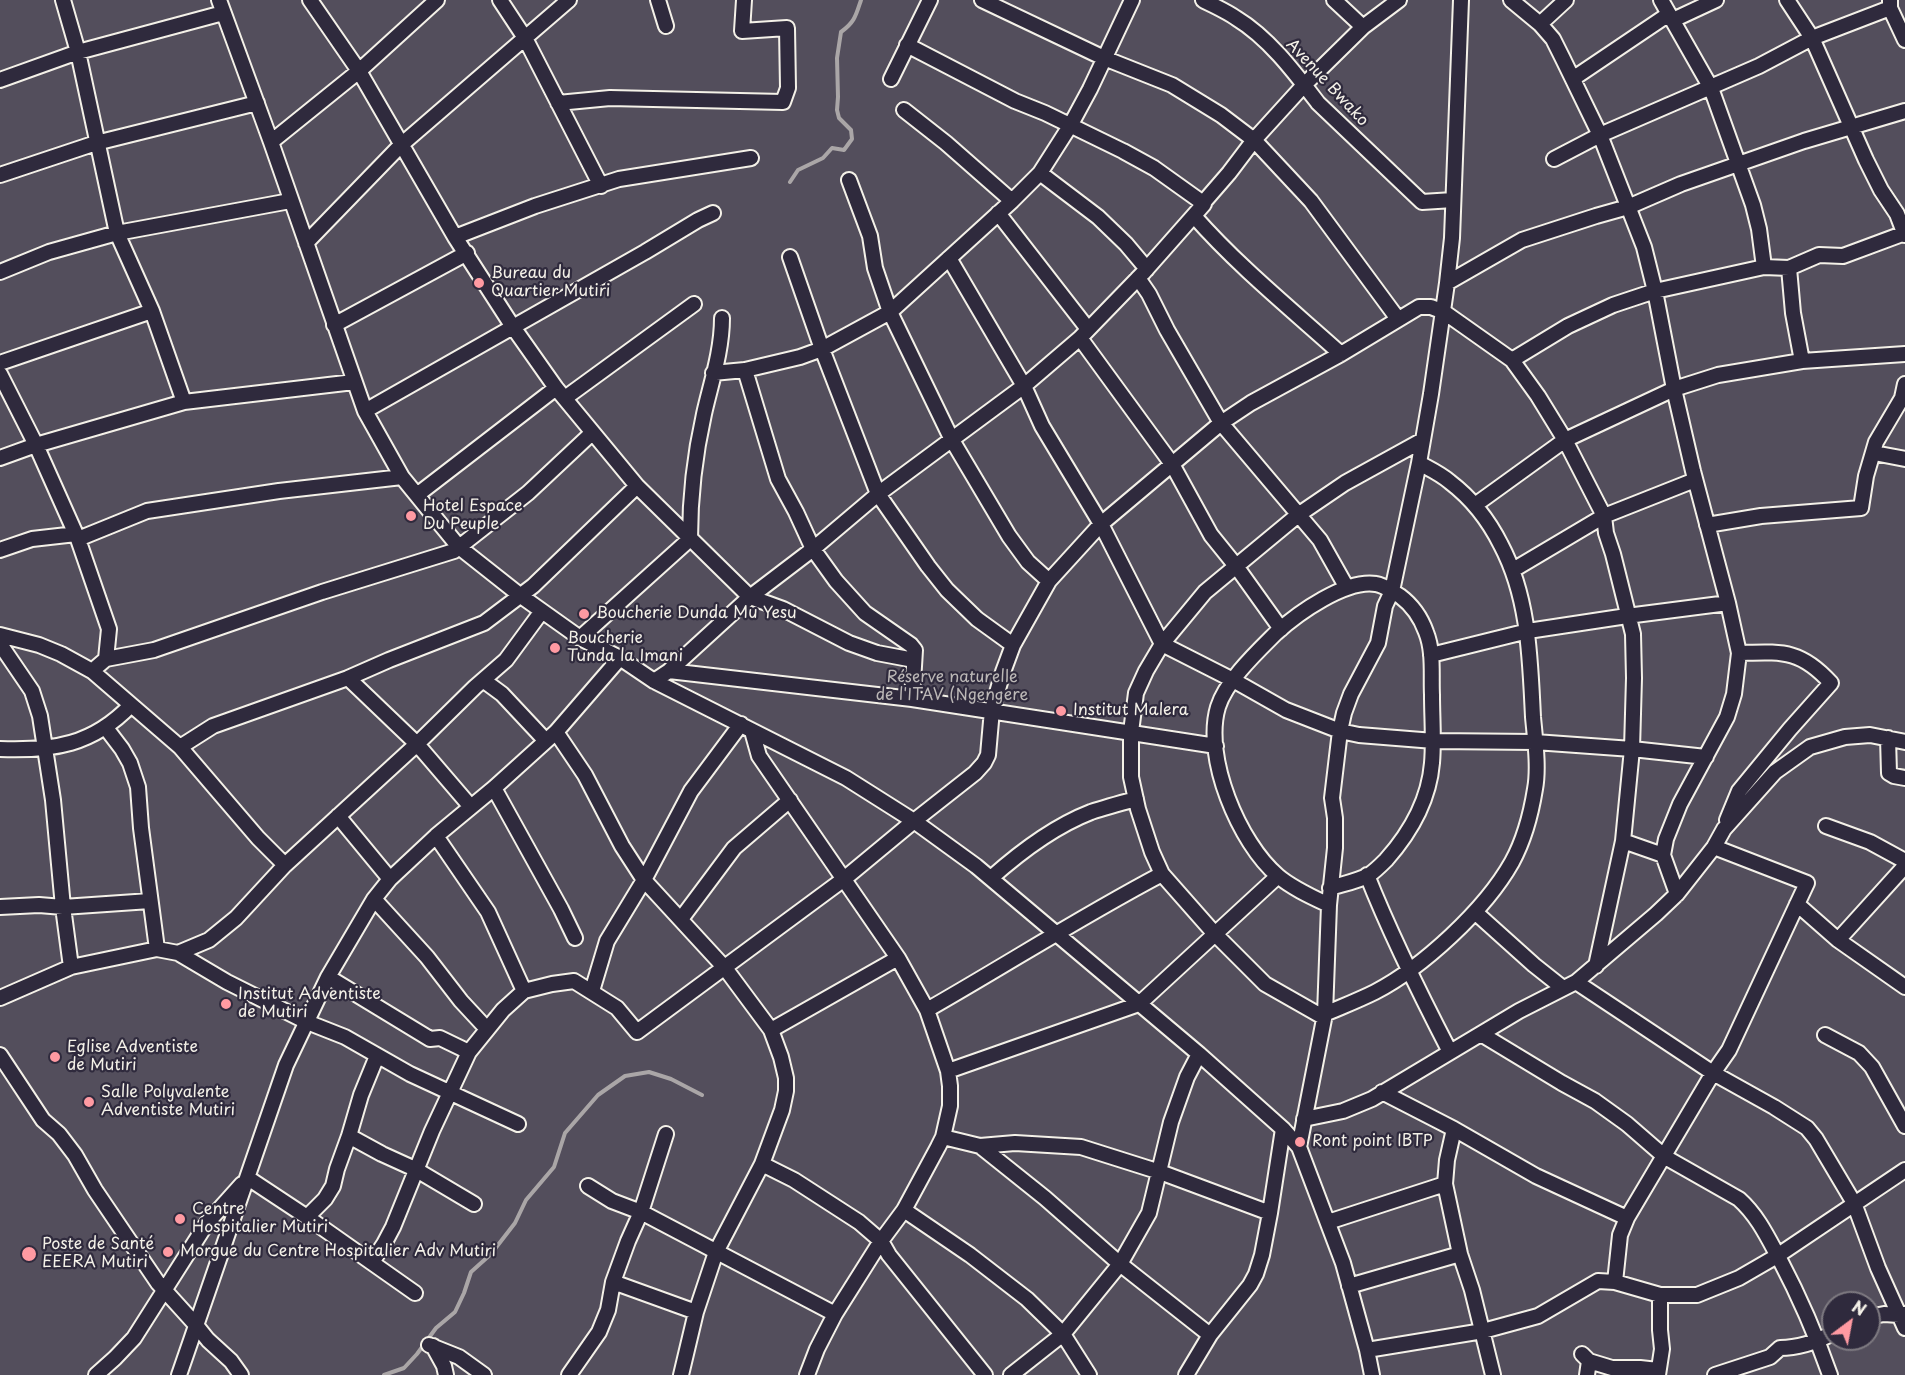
<!DOCTYPE html>
<meta charset="utf-8">
<style>
body{margin:0}
#map{position:relative;width:1905px;height:1375px;overflow:hidden;background:#3b3647;font-family:"Playpen Sans",sans-serif}
canvas{display:block}
.north{position:absolute;left:1821px;top:1291px;width:60px;height:60px;box-sizing:border-box;background:#2f2a3d;border:2px solid #7e7a81;border-radius:50%;rotate:32deg;font-size:16px;font-weight:700;line-height:24px;text-align:center;color:#f4f1e8}
.north::after{content:'';display:block;margin:auto;width:21px;height:27px;background:#ff9aa2;clip-path:polygon(50% 0,100% 100%,50% 72%,0 100%)}
</style>
<div id="map">
<canvas width="1905" height="1375"></canvas>
<div class="north">N</div>
</div>
<script>
const ctx = document.querySelector('canvas').getContext('2d');
ctx.lineJoin = 'round';
function paint(path, color) {
  ctx.fillStyle = color;
  ctx.fill(path, 'evenodd');
}
function trace(path, color, width, dash) {
  ctx.strokeStyle = color;
  ctx.lineWidth = width;
  ctx.lineCap = dash ? 'butt' : 'round';
  ctx.setLineDash(dash || []);
  ctx.stroke(path);
}
function write(font, color, halo, rows, align = 'center') {
  ctx.font = font + ' "Playpen Sans",sans-serif';
  ctx.lineWidth = 4.5;
  ctx.setLineDash([]);
  ctx.textBaseline = 'middle';
  ctx.strokeStyle = halo;
  ctx.fillStyle = color;
  for (const [text, x, y, turn = 0] of rows) {
    ctx.save();
    ctx.translate(x, y);
    ctx.rotate((+turn || 0) * Math.PI / 180);
    ctx.textAlign = isNaN(turn) ? turn : align;
    if (halo) ctx.strokeText(text, 0, 0);
    ctx.fillText(text, 0, 0);
    ctx.restore();
  }
}
const green = new Path2D(`
 M0,0H1905V1375H0ZM1833,1303H1869V1339H1833Z`);
const stream = new Path2D(`
 M790,182L798,170L823,158L832,148L844,150L852,139L851,130L839,118L837,110L838,97L837,58L841,32C855,22 856,15 861,0
 M384,1375L404,1368L417,1354L436,1328L455,1312L464,1293L471,1272L491,1254L515,1223L526,1200L554,1167L565,1133L598,1095L625,1076L649,1072L671,1079L702,1095`);
const minor = new Path2D(`
 M63,0L78,52L117,233L152,311L184,402
 M219,0L271,142L365,411L402,477L459,547L521,596L580,638L620,658L654,681L846,778L914,821L976,866L1199,1054L1283,1129L1299,1147L1343,1263L1367,1350L1372,1375
 M310,0L359,71L455,237L513,327L556,388L637,486L750,597L783,609L849,643L877,653L914,660
 M500,0L525,38L601,186
 M658,0L666,26
 M982,0L1104,58L1172,85L1221,115L1254,140L1311,201L1398,319
 M1203,0C1214,6 1226,11 1236,18C1269,38 1295,73 1318,103L1422,202L1453,200
 M1334,0L1363,27
 M1511,0L1540,24L1553,39L1563,59L1600,135L1644,247L1655,291L1674,389L1693,471L1728,603L1739,653L1734,694L1727,717L1680,804L1666,839L1663,855L1677,894
 M1661,0L1711,88L1753,205L1759,229L1764,267
 M1787,0L1812,38L1866,160L1881,190L1897,214L1905,235
 M1890,0V8L1905,40
 M1673,20L1716,0
 M1540,24L1566,0
 M907,45L1015,101L1045,113L1123,151L1154,168L1203,203
 M1574,78L1669,14
 M891,79L930,0
 M0,80L78,52L223,13
 M558,103L610,98L783,102L788,88L787,28L742,31L744,0
 M904,110L946,143L1012,201
 M271,142L359,71L437,0
 M1554,159L1600,135L1759,66L1812,38L1890,8
 M1040,173L1098,217L1126,244L1147,269
 M0,175L96,143L257,103
 M849,180L870,236L875,268L890,312L952,440L1009,536L1028,562L1049,581
 M998,213L1088,329
 M1194,216C1238,266 1291,309 1341,354
 M455,237L535,206L619,179L751,158
 M306,243L401,145L569,0
 M790,257L822,349L878,494L928,566L947,590L977,619L1013,645
 M949,258L1024,386L1042,426L1101,524L1162,644L1233,680L1286,710L1340,731L1359,735L1434,741L1535,742L1632,749L1706,757
 M1789,268L1793,313L1802,361
 M0,272L49,252L117,233L290,201
 M1138,278L1149,294L1167,330L1221,423L1320,540L1347,588
 M1447,283L1522,240L1596,216L1628,207L1681,184L1804,141L1905,111
 M334,325L467,253
 M1080,338L1172,464L1211,535L1236,566L1281,629
 M1512,360L1568,326L1613,305L1655,291L1764,267L1789,268L1819,255L1843,256L1905,233
 M0,363L152,311
 M745,370L778,479L796,512L813,549L836,581L865,613L911,645L915,650L912,699
 M713,373L745,370L800,357L822,349L890,312L1012,201L1040,173L1070,126L1090,89L1132,0
 M0,374L36,445L78,539L109,629L106,659
 M565,398L694,304
 M365,411L645,252L698,220L713,213
 M1874,453L1905,459
 M0,458L36,445L184,402L354,382
 M417,495L556,388
 M1475,505L1565,440L1674,389L1718,375L1802,361L1905,354
 M1707,525L1761,516L1861,508L1866,476L1876,442L1902,398L1905,384
 M78,539L147,511L279,491L402,477
 M0,550L32,539L76,534
 M1513,570L1604,516L1695,480
 M0,635L39,645L61,654L92,671L180,747L258,838L285,865
 M580,638L690,539C690,499 695,454 704,414C711,383 722,351 722,318
 M0,644L32,691L40,716L53,800L63,907L71,967
 M1431,655L1528,631L1627,616L1728,603
 M92,671L106,659L154,650L322,592L454,551L528,493L592,433
 M669,671L912,699L1216,746
 M348,678L417,744L471,807
 M483,680L502,694L546,741
 M654,681L669,671L750,597L813,549L878,494L1024,386L1080,338L1143,273L1204,204L1203,203L1229,173L1254,140L1304,85L1363,27L1399,0
 M106,728L122,749L130,763L138,787L141,828L157,949
 M752,731L759,756L898,958L927,1010L948,1071L950,1086V1106L943,1137L938,1147L904,1210L881,1241L835,1314L817,1349L807,1375
 M556,732L585,775L622,846L644,880L725,968L771,1030L781,1057L786,1078V1091L782,1110L762,1164L716,1252L696,1312L681,1375
 M1888,738L1889,773L1894,776L1905,778
 M180,747L213,726L348,678L389,660L484,623L533,586L637,486
 M0,749C53,751 93,745 131,705
 M494,788L561,909L575,938
 M338,816L390,879
 M1727,820L1739,791L1790,729L1831,683C1800,649 1782,652 1739,653
 M1826,826L1870,842L1905,861
 M436,836L488,912L524,991
 M1623,841L1663,855
 M1367,875C1391,936 1420,994 1450,1052
 M991,878C1019,853 1055,826 1091,812C1106,807 1121,803 1136,799
 M374,899L427,957L461,1001L487,1029
 M1797,904L1838,940L1905,987
 M1329,905C1312,897 1292,888 1278,876C1239,843 1203,757 1218,707C1226,681 1257,652 1276,633C1298,613 1346,579 1376,584C1384,585 1393,592 1400,596C1412,605 1421,618 1426,632C1434,652 1431,674 1432,695C1432,718 1434,740 1432,763C1429,799 1410,833 1386,860C1381,865 1375,871 1369,875C1358,881 1343,884 1330,888
 M0,907L39,905L63,907L150,901
 M1475,912L1534,965L1563,988
 M681,919L734,848L790,800
 M1838,940L1905,866
 M178,953L227,982L307,1022L345,1037L410,1074L518,1124
 M328,977L430,1039L440,1038L469,1052
 M1576,982L1713,1073L1774,1107L1807,1128L1816,1139L1854,1203L1878,1268L1905,1328
 M592,991L607,941L644,880L691,791L741,724
 M0,998L71,967L157,949L178,953L209,940L236,918L285,865L417,744L475,687L506,660L542,611
 M927,1010C1006,965 1082,916 1162,874
 M1325,1014C1341,1007 1359,1000 1375,992C1423,967 1485,910 1512,862C1524,840 1531,814 1535,789C1539,768 1535,739 1533,717C1530,658 1529,598 1501,545C1489,521 1471,498 1450,482C1441,474 1430,469 1419,463
 M1323,1017L1265,984L1214,933L1162,874L1152,852L1138,809L1131,777V732L1136,693L1146,671L1162,644L1205,592L1298,515L1345,483L1423,440
 M771,1030L898,958
 M1481,1034L1562,1083L1595,1101L1627,1124L1665,1157L1739,1199C1758,1216 1768,1238 1780,1260C1800,1298 1816,1335 1830,1375
 M1825,1035L1859,1053L1872,1067L1905,1126
 M0,1055L43,1120L59,1134L75,1155L95,1190L158,1283L196,1325L208,1340L231,1361L241,1375
 M948,1071L1139,1004L1278,876
 M1382,1092L1454,1129L1536,1176L1627,1218
 M1304,1119L1343,1111L1372,1099L1519,1011L1576,982L1656,914L1677,894L1714,847L1724,829L1775,772L1810,747L1845,737L1870,735L1905,742
 M1454,1129L1447,1160L1445,1184L1460,1254L1472,1290L1493,1375
 M349,1136L361,1095L377,1056
 M943,1137L980,1146L1015,1143L1081,1147L1160,1172L1270,1213
 M980,1146L1045,1198L1120,1264L1210,1335
 M1299,1147L1325,1014L1329,905L1335,848V818L1332,798L1340,731L1344,713L1351,694L1378,643L1385,606L1392,591L1419,463L1431,394L1447,283L1452,238L1461,0
 M762,1164L794,1180L859,1222L881,1241L889,1255L985,1375
 M248,1178L307,1217L415,1293
 M588,1186L612,1201L641,1212L835,1314
 M904,1210L970,1255L1027,1299L1063,1334L1089,1375
 M307,1217L325,1199L333,1186L337,1169L349,1136L382,1154L415,1169L474,1204
 M1328,1222L1445,1184
 M372,1262L384,1244L393,1227L432,1131L469,1052L503,1010L524,991L552,984L574,981L617,1008L637,1032L844,879L914,821L975,773L984,763L988,755L992,710L1003,672L1013,645L1049,581L1101,524L1221,423L1251,403L1341,354L1419,307H1431L1444,312L1512,360L1538,396L1565,440L1604,516L1606,533L1613,554L1633,634L1634,678L1632,749L1623,841L1596,966
 M613,1282L696,1312
 M1615,1282L1620,1235L1627,1218L1713,1073L1729,1050L1807,883L1714,847
 M1349,1286L1460,1254
 M1869,1317L1884,1314L1899,1315L1905,1314
 M429,1345L459,1357L484,1375
 M433,1346L444,1366L446,1375
 M1367,1350L1483,1331L1538,1316L1598,1281L1615,1282L1660,1295H1697L1739,1278L1777,1256L1905,1170
 M1582,1354L1589,1361L1587,1375
 M1589,1361L1612,1368H1640L1658,1370
 M96,1375L115,1358L134,1338L207,1223L242,1184
 M179,1375L286,1065L328,977L374,899L390,879L436,836L494,788L556,732L620,658
 M569,1375L599,1332L608,1310L613,1282L628,1241L641,1212L666,1134
 M1011,1375L1063,1334L1120,1264L1149,1213L1171,1122L1187,1077L1199,1054
 M1186,1375L1210,1335L1250,1285L1256,1274L1262,1255L1270,1213L1283,1129
 M1658,1375L1662,1349L1660,1330V1295
 M1715,1375L1770,1357L1780,1348C1799,1348 1816,1342 1833,1333`);
const markers = [
 [479,283,6,"#ff9aa2"],
 [411,516,6,"#ff9aa2"],
 [584,614,6,"#ff9aa2"],
 [555,648,6,"#ff9aa2"],
 [1061,711,6,"#ff9aa2"],
 [226,1004,6,"#ff9aa2"],
 [55,1057,6,"#ff9aa2"],
 [89,1102,6,"#ff9aa2"],
 [1300,1142,6,"#ff9aa2"],
 [180,1219,6,"#ff9aa2"],
 [168,1252,6,"#ff9aa2"],
 [29,1254,8,"#ff9aa2"]
];
const streetNames = [
 ["Avenue Bwako",1327,83,47]
];
const poiNames = [
 ["Bureau du",491,274],
 ["Quartier Mutiri",491,292],
 ["Hotel Espace",423,507],
 ["Du Peuple",423,525],
 ["Boucherie Dunda Mu Yesu",596,614],
 ["Boucherie",567,639],
 ["Tunda la Imani",567,657],
 ["Institut Malera",1073,711],
 ["Institut Adventiste",238,995],
 ["de Mutiri",238,1013],
 ["Eglise Adventiste",67,1048],
 ["de Mutiri",67,1066],
 ["Salle Polyvalente",101,1093],
 ["Adventiste Mutiri",101,1111],
 ["Ront point IBTP",1312,1142],
 ["Centre",192,1210],
 ["Hospitalier Mutiri",192,1228],
 ["Poste de Santé",42,1245],
 ["EEERA Mutiri",42,1263],
 ["Morgue du Centre Hospitalier Adv Mutiri",180,1252]
];
const parkNames = [
 ["Réserve naturelle",952,678],
 ["de l'ITAV (Ngengere",952,696]
];
paint(green, '#534e5c');
trace(stream, '#aaa6a7', 4);
trace(minor, '#f4f1e8', 18);
trace(minor, '#2f2a3d', 14);
for (const [x, y, r, color] of markers) {
  const dot = new Path2D();
  dot.arc(x, y, r, 0, 2 * Math.PI);
  ctx.fillStyle = color;
  ctx.fill(dot);
  trace(dot, '#2f2a3d', 2);
}
write('16px', '#f4f1e8', '#2f2a3d', streetNames);
write('16px', '#f4f1e8', '#2f2a3d', poiNames, 'left');
write('16px', '#bcb8b7', '#2f2a3d', parkNames);
</script>
